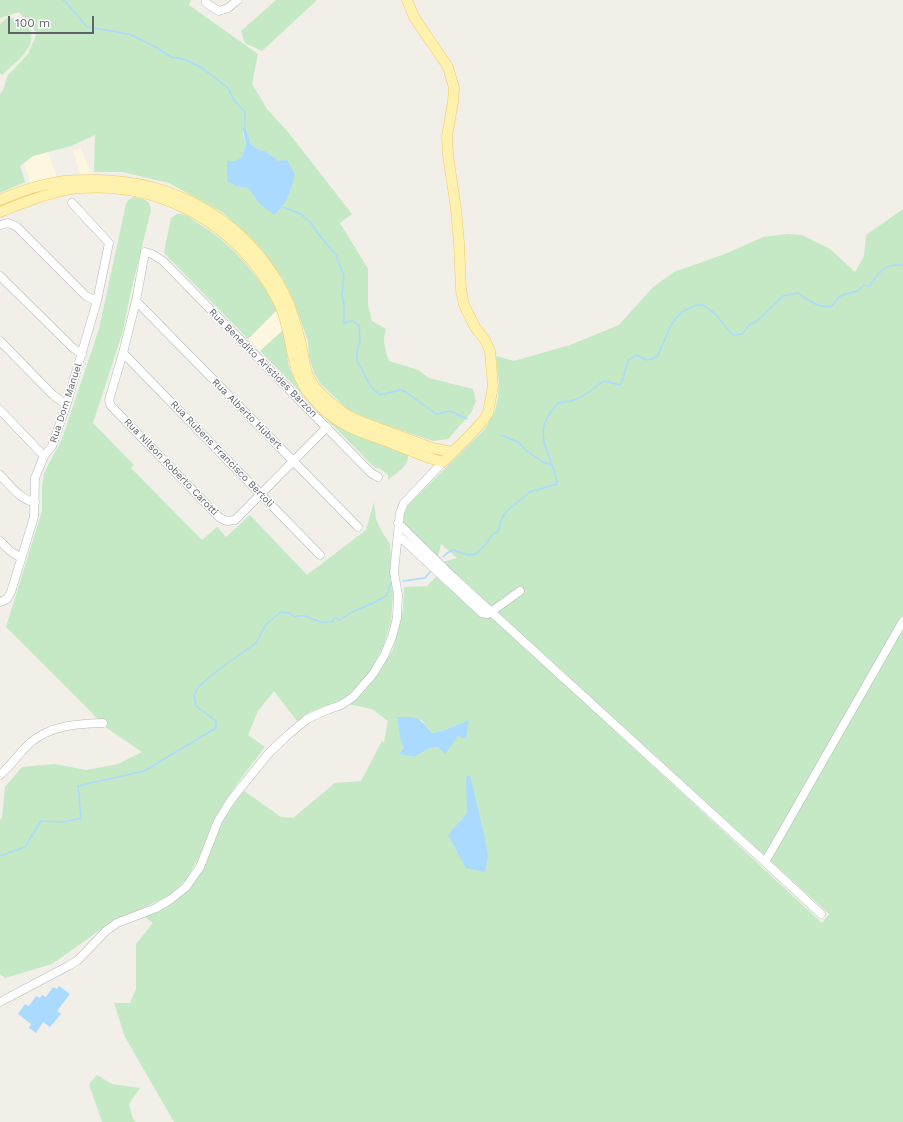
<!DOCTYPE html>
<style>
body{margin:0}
#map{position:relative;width:903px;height:1122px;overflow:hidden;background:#f1efe8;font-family:"Work Sans",sans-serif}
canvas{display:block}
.scale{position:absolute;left:8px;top:16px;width:86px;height:18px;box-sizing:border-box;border:2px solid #5f6368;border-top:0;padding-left:5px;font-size:12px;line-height:14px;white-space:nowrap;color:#5f6368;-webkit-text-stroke:3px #fff;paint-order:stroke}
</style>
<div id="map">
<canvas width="903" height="1122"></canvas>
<div class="scale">100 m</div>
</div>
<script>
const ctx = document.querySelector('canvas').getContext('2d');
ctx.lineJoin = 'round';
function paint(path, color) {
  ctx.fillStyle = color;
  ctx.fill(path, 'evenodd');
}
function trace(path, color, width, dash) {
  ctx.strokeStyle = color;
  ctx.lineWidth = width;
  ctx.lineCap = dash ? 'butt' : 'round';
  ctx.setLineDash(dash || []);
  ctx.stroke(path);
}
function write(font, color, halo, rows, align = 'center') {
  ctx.font = font + ' "Work Sans",sans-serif';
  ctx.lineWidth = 3;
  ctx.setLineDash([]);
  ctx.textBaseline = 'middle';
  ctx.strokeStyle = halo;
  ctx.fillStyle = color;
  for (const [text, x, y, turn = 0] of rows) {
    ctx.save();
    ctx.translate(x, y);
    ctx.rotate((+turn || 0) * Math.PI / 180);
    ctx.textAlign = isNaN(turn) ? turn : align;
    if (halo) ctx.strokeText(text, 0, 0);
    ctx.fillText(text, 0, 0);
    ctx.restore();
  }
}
const commercial = new Path2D(`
 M81,148L91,174L81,175L73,151Z
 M48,152L57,178L31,186L24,163L33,156Z
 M278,309L284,329L260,351L248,339Z`);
const green = new Path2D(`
 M0,0H191L189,5L258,54L252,84L267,109L288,132L352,214L340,223L368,269V305L372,321L386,329C382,340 385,350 389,361L418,370L429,378L473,389L476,401L471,413L448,439L433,441L380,423L348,410L321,384L314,373L309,357L308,341L293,299L283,279L263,251L249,236L222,212L169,183L122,172H94L95,135L71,146L33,156L20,166L25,182L0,193V94L3,90L8,75L28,54L37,33L19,12L0,18ZM243,127L249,136L251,144L259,150L265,151L279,161L259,203L248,188L236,186L228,161H235L242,157L246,143L243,134Z
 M276,0H317L262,51L245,43L241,31Z
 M7,18C18,19 25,19 30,30C38,48 13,64 2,75L0,73V24Z
 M134,197C143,199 150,199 151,210L131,291L123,331L93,423L134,465L131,468L202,540L217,527L226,537L250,515L307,575L366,530L374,502L376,519L382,532L390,544L393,594L391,621L383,647L370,671L357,686L345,698L310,712L297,721L274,691L258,711L248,735L265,747L236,785L212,823L202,851L187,879L169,896L110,923L52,964L5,978L0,974V820L2,818L5,787L22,767L54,764L86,770L118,764L142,752L108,729L6,627L42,511V486L44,473L62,439L99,329L126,204L128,200Z
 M903,209V1122H174L125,1037L114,1003H130L136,989V944L153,923L144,916L184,893L217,829L243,790L281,817L293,818L335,783L361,781L382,741L384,742L388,721L372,709L348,704L362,694L374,680L393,650L403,610L404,587L427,586L436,577L483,618H492L498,622L822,923L829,914L442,562L457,558L441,544L438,557L403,523L402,515L405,508L485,429L495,411L498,397L499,382L496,356L514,361L570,345L619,325L653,287L674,272L725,254L763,237L787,234L802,235L830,249L855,272L864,256L866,235ZM397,718L422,720L432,733L442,731L469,720L438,747L428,749L414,757L399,754L404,747ZM470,776L483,829L485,837L459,822L467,813Z
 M177,214C184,213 190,218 196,222C232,243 257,274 278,309L248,339L167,256L164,252L171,218Z
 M284,329L288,363L292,374L298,386L316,409L341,428L404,451L408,455C409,467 396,473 388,480V475L381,469L374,467L260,351Z
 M97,1075L112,1084L140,1088L129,1104L133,1119L136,1122H102L89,1084Z`);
const water = new Path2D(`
 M242,126C248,131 249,138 251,144L259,150L265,151L279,161L287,160L295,174C291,192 287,203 274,215L259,203L248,188L236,186L227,181V161H235L242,157L246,143Z
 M397,717C418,717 419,717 432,733L442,731L469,720L466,739L458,736L445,754L438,747L428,749L414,757L399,754L404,747L401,742Z
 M470,775L485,837L488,857L485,872L466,868L448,835L467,813L466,777Z
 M59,986L70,994L57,1011L61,1014L50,1027L43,1022L36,1033L29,1028L31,1024L18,1014L25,1004L29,1006L36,996L40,998L42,995L46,997L53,987L57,989Z`);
const stream = new Path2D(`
 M63,0L66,2L87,27L129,34L157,48L171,57L184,59L202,68L228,88L234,100L245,112V129
 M283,207L301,214L311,223L320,236L336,255L344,276L342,296L344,304V323L353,321L359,326L360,342L357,350V361L371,387L380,395L400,390L406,392L436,414L450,411L467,419
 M501,435L518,442L527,451L543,462L552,465
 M443,557L447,553L453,550L468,555L476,554L485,545L492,535L498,531L502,518L508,510L530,492L557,484C555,462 535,440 547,418C550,413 554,408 558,403C563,402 569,402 574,400C585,397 594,387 604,381L620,385C625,377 625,369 628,360L637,355L647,360C651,359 655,359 658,355C660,352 661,347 663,344C668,330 675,313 690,308C693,306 698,304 702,305C714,309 724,326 733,335C745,335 743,332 750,324L756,322L783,296L798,293C808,300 819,309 832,306C844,286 852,299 864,285L870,286C880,271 883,264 903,265
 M403,581L425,578L430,572
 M0,856L25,847L41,821L64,822L81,818L78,786L144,771L216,728V721L196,706L194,695L199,686L218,670L256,643L266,624L281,612L289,613L295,617C305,613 312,620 321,622C325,622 329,622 332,622L335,618L340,620L352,612L376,602L387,595L391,583`);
const minor = new Path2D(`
 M206,0V3L219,11L228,8L238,0
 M0,225L8,223L16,226L86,296L97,301
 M0,276L73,348L82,354
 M136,301L358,527
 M0,341L53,395L61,401L67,403
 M123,353L320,555
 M0,410L44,456
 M327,427L235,520L227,521L220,518L111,406L109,400L123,353L136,301L145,252L152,254L163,261L371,473L378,477
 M0,475C9,484 21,501 35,502
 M398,523L453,577L765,862L903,621
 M398,535L482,613L488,614L520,591
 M0,541L10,551L21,558
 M0,602L7,599L11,592L34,517L35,478L44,456L52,446L67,403L97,301L109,243L72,203
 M0,775C11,766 19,753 30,743C51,725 76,724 103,723
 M765,862L821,914
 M0,1002L68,966L78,960L106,931L117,923L156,908L171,899L186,887L200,867L218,821L231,800L268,754L288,735L307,719L327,710L341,705L353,697L373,674L384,656L392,637L397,618L398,595L394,572L400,513L404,503L443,462`);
const major = new Path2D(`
 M0,200C20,191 42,184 64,181C73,180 84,180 94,180C176,180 247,221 285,295C292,310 297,328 301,344C303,354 304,364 307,373C313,391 339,411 354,419L432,448L453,452
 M0,212C26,202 53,190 81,188C165,182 240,227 278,301C292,328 289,362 305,388C308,393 314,399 318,404C337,425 363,433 389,442C407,449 424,457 443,462L472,433L482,422L488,413L493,386L490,351L485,340L475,327L464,305L461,290L459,243L456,209L448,155L447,136L453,102L454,88L448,67L414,17L407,0`);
const streetNames = [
 ["Rua Benedito Aristides Barzon",263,363,45],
 ["Rua Dom Manuel",66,403,-72],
 ["Rua Alberto Hubert",247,414,45],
 ["Rua Rubens Francisco Bertoli",222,454,46],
 ["Rua Nilson Roberto Carotti",171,467,46]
];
paint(commercial, '#fef7e0');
paint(green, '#c5e8c5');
paint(water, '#aadaff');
trace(stream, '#aadaff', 1.5);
trace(minor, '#b5b8bc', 9);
trace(major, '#f2c960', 11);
trace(minor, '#fff', 8);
trace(major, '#fff2af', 10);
write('10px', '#5f6368', '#fff', streetNames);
</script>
